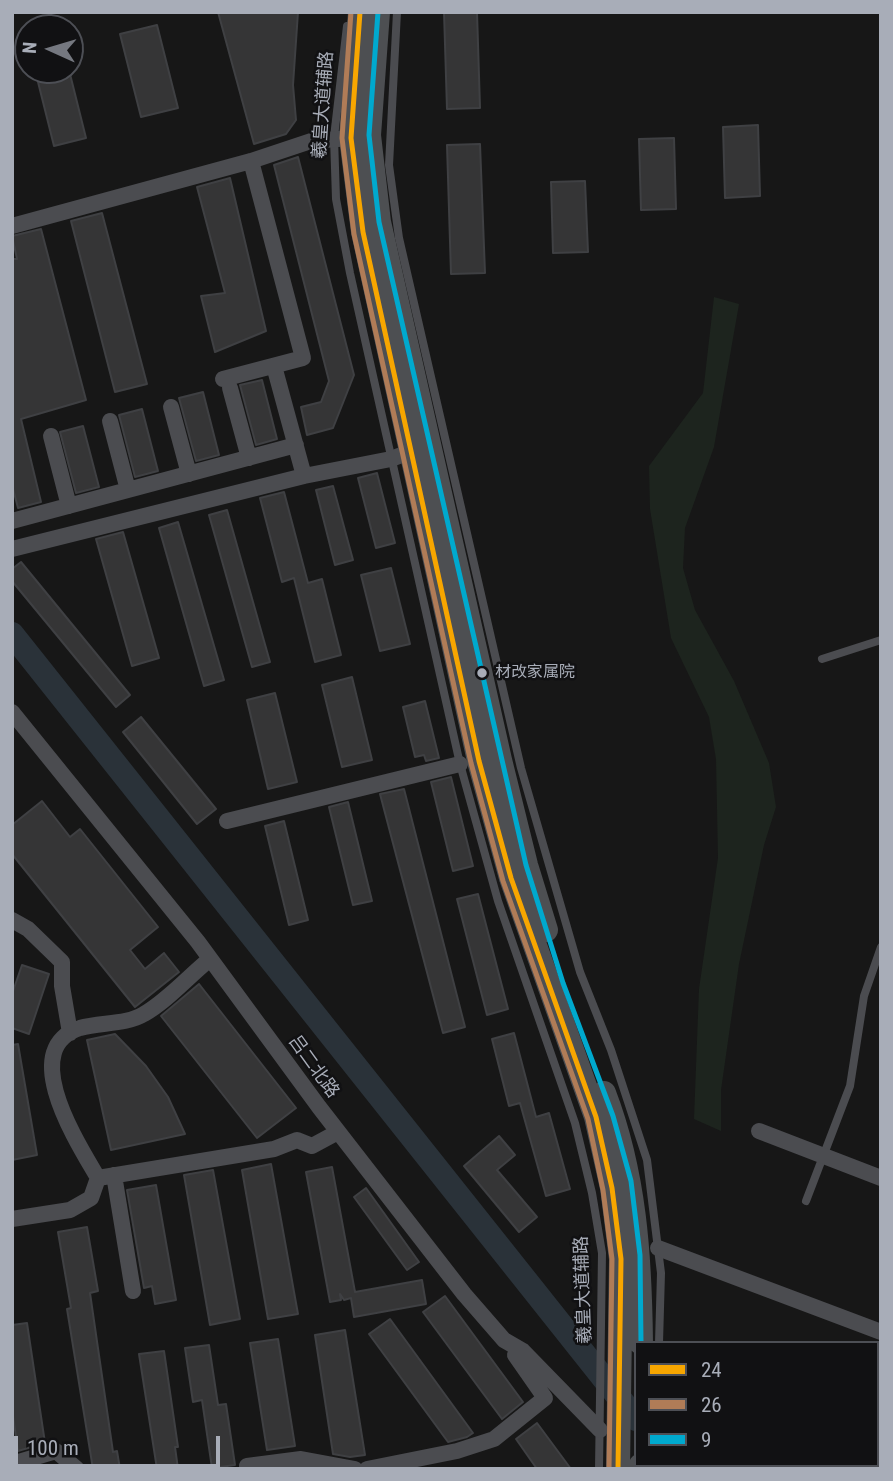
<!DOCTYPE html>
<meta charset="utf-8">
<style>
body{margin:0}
#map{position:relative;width:893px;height:1481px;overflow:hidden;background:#171717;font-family:"Roboto Condensed",sans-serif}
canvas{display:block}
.frame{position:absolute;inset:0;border:14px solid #a8adb8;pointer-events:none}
.legend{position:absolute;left:634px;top:1341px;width:245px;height:126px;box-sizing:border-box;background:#111113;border:2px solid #4d4f55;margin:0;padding:9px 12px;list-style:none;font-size:21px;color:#a8adb8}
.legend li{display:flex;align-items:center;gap:14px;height:35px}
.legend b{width:35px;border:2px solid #4d4f55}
.north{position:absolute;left:14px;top:14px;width:70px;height:70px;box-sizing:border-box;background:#111113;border:2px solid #4d4f55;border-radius:50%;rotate:274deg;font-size:19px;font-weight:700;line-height:28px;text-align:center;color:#a8adb8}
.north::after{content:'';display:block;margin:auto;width:24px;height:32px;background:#757880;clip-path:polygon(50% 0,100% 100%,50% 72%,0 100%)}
.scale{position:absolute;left:14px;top:1436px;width:206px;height:32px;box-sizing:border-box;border:4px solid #a8adb8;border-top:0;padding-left:9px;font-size:21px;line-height:24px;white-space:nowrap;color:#a8adb8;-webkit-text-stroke:5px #111113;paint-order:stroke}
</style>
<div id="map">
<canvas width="893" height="1481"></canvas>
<div class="frame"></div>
<ul class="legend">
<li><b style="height:9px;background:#f7a600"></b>24</li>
<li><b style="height:9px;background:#b07c57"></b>26</li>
<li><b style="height:9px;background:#00a9ce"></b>9</li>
</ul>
<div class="north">N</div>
<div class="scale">100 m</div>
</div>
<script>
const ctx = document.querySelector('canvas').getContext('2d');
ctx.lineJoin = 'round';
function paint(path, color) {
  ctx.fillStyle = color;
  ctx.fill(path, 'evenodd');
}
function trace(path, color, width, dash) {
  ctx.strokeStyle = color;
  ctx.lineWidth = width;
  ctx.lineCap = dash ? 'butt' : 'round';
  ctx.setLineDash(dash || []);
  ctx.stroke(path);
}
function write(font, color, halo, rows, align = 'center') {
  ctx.font = font + ' "Roboto Condensed","Noto Sans SC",sans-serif';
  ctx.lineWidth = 5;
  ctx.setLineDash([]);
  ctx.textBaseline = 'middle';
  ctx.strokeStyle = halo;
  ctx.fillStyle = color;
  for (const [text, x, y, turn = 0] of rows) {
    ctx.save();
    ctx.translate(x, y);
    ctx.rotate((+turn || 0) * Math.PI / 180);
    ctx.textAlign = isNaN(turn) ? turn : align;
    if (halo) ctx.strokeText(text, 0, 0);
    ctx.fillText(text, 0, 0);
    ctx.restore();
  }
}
const green = new Path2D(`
 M714,297L739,304L714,447L685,528L683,568L695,610L734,681L769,763L776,807L764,845L739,964L721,1090V1131L694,1119L699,989L718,858L716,759L709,717L671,638L650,509L649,466L703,393Z`);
const river = new Path2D(`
 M12,634L636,1419
 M672,1465L675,1469`);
const building = new Path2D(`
 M218,12H298L293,85L296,120L286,134L254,144Z
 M444,12H477L480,108L447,109Z
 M157,25L178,108L141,117L120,34Z
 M35,70H69L86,138L54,146Z
 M758,125L760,196L725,198L723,127Z
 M674,138L676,209L641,210L639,139Z
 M480,144L485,273L451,274L447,145Z
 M298,157L354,375L333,428L307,435L301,407L321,402L329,381L274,165Z
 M230,178L266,331L215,352L201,296L225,293L197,187Z
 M585,181L588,252L553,253L551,182Z
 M102,213L147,384L115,392L71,221Z
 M41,229L86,400L21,419L41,502L18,508L12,485V259H17L12,236Z
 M262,380L277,439L256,445L240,385Z
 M203,392L219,455L196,461L179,398Z
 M142,409L158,471L135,477L119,415Z
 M83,426L99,487L76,493L60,432Z
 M377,473L395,543L376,548L358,478Z
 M333,486L353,560L335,565L316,490Z
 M284,492L308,583L322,579L341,655L315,662L294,578L282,582L260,498Z
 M227,510L270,662L252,667L209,515Z
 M178,522L224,680L204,686L159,528Z
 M123,532L159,658L132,666L96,539Z
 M21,562L130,695L116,707L12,581V569Z
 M391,568L410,644L380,651L361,575Z
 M352,677L372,760L342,767L322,685Z
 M275,693L297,782L268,789L247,700Z
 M425,701L439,758L426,761L424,755L415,757L403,707Z
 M141,717L216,809L197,824L123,732Z
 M451,777L473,866L453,871L431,782Z
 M404,789L465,1027L443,1033L380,794Z
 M42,801L70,837L80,829L158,927L130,950L145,969L164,953L179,972L135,1007L12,854V825Z
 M348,802L372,901L353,905L329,807Z
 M284,821L308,920L289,925L265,826Z
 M478,894L508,1009L487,1015L457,899Z
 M22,965L49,974L29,1034L12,1028V994Z
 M199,984L296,1108L257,1138L161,1016Z
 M514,1033L536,1117L549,1113L570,1189L546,1196L520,1103L509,1106L492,1039Z
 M115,1034L146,1066L168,1097L185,1134L111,1150L87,1040Z
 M18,1044L37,1155L12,1160V1045Z
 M499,1136L515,1155L497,1170L537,1217L519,1232L464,1166Z
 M271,1164L298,1314L268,1319L242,1170Z
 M332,1167L355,1292L422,1280L426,1304L354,1317L351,1298L344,1300L340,1294L341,1300L330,1302L306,1172Z
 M213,1170L240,1319L210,1325L184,1175Z
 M156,1185L176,1300L155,1304L152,1286L144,1288L127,1190Z
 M366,1188L419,1262L407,1270L354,1197Z
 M87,1227L98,1291L90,1293L113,1452L117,1451L120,1469H93L67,1309L71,1308L58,1232Z
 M445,1296L523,1402L502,1419L423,1312Z
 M390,1319L473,1433L467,1437L448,1442L369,1334Z
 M27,1323L45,1443L18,1451L12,1409V1325Z
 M345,1330L365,1455L350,1457L333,1454L315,1335Z
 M278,1339L295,1446L267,1450L250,1343Z
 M209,1345L218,1405L226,1404L235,1465L212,1468L202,1400L193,1402L185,1348Z
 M164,1351L178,1447H175L178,1469H157L139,1354Z
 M537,1423L571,1469H537L516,1439Z`);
const service = new Path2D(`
 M397,12L389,165L399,238L521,768L580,972L611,1050L647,1160L661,1273L659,1343
 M347,26L334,137L336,199L350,273L460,764L498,901L575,1123L592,1193L602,1253L599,1469
 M822,659L881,640
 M806,1201L850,1086L864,996L881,947
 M656,1469V1465`);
const minor = new Path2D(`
 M12,226L251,161L311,141L351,138
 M274,366L304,476
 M223,379L303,358L251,161
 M230,388L249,458
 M171,407L189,474
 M110,421L128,490
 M51,436L69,506
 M12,521L296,445
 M12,549L304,476L391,459L417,449
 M12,712L198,942L319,1107L464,1294L504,1340L523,1351L600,1430
 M227,821L460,764
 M12,920L28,929L62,962V986L70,1033
 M759,1131L881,1178
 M114,1175L133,1291
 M98,1178C79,1145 16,1049 80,1028C100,1022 126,1025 144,1014C167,1001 189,976 210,959
 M12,1219L70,1210L91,1198L98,1178L274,1149L297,1140L312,1146L338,1132
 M658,1248L881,1332
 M12,1464L56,1451L77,1469
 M247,1466L301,1459L355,1469
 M367,1469L457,1451L494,1439L545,1398L515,1355`);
const primary = new Path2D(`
 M360,12L351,138L363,232L479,761L511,878L596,1117L612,1188L621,1259L618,1469
 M378,12L369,135L379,222L500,760L526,865L546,930
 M604,1093C635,1174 640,1256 641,1343
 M641,1469V1465`);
const bus1 = new Path2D(`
 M360,12L351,138L363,232L479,761L511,878L596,1117L612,1188L621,1259L618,1469`);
const bus2 = new Path2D(`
 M351,12L342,138L354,234L471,763L503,881L588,1119L603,1190L612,1259L609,1469`);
const bus3 = new Path2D(`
 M378,12L369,135L379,222L526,865L563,983L613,1116L631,1181L640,1255L641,1343`);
const markers = [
 [482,673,6,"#a8adb8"]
];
const busNames = [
 ["材改家属院",495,673]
];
const streetNames = [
 ["羲皇大道辅路",324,105,-86],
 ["吕二北路",313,1067,54],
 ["羲皇大道辅路",584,1290,-92]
];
paint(green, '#1d241e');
trace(river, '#2a3239', 24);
paint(building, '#353536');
trace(building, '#3f4043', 2);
trace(service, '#4b4c50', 8);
trace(minor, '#4b4c50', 16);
trace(primary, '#4d4f52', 24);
trace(bus1, '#f7a600', 5);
trace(bus2, '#b07c57', 5);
trace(bus3, '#00a9ce', 5);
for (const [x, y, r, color] of markers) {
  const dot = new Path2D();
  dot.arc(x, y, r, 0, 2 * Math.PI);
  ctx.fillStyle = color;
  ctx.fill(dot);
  trace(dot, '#111113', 2.5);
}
write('16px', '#a8adb8', '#111113', busNames, 'left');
write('18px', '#a8adb8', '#111113', streetNames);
</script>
